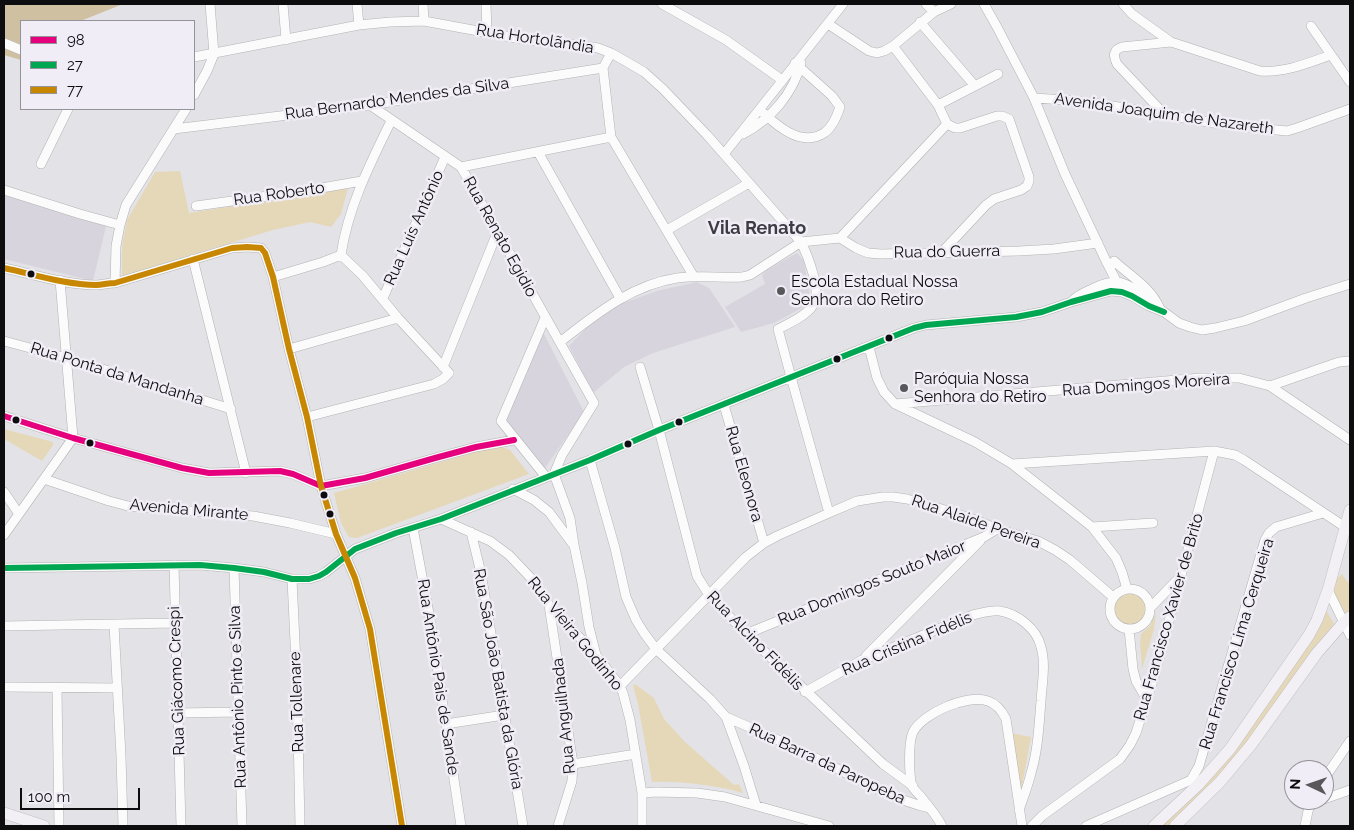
<!DOCTYPE html>
<meta charset="utf-8">
<style>
body{margin:0}
#map{position:relative;width:1354px;height:830px;overflow:hidden;background:#e3e2e6;font-family:Raleway,sans-serif}
canvas{display:block}
.frame{position:absolute;inset:0;border:5px solid #0d0c0f;pointer-events:none}
.legend{position:absolute;left:20px;top:20px;width:175px;height:90px;box-sizing:border-box;background:#f0edf6;border:1px solid #95939a;margin:0;padding:6px 9px;list-style:none;font-size:15px;color:#0d0c0f}
.legend li{display:flex;align-items:center;gap:10px;height:25px}
.legend b{width:25px;border:1px solid #95939a}
.north{position:absolute;left:1284px;top:760px;width:50px;height:50px;box-sizing:border-box;background:#f0edf6;border:1px solid #95939a;border-radius:50%;rotate:273deg;font-size:14px;font-weight:700;line-height:20px;text-align:center;color:#0d0c0f}
.north::after{content:'';display:block;margin:auto;width:18px;height:22px;background:#58575a;clip-path:polygon(50% 0,100% 100%,50% 72%,0 100%)}
.scale{position:absolute;left:20px;top:788px;width:120px;height:22px;box-sizing:border-box;border:2px solid #0d0c0f;border-top:0;padding-left:6px;font-size:15px;line-height:18px;white-space:nowrap;color:#0d0c0f;-webkit-text-stroke:4px #f0edf6;paint-order:stroke}
</style>
<div id="map">
<canvas width="1354" height="830"></canvas>
<div class="frame"></div>
<ul class="legend">
<li><b style="height:6px;background:#e5007d"></b>98</li>
<li><b style="height:6px;background:#00a651"></b>27</li>
<li><b style="height:6px;background:#c88703"></b>77</li>
</ul>
<div class="north">N</div>
<div class="scale">100 m</div>
</div>
<script>
const ctx = document.querySelector('canvas').getContext('2d');
ctx.lineJoin = 'round';
function paint(path, color) {
  ctx.fillStyle = color;
  ctx.fill(path, 'evenodd');
}
function trace(path, color, width, dash) {
  ctx.strokeStyle = color;
  ctx.lineWidth = width;
  ctx.lineCap = dash ? 'butt' : 'round';
  ctx.setLineDash(dash || []);
  ctx.stroke(path);
}
function write(font, color, halo, rows, align = 'center') {
  ctx.font = font + ' Raleway,sans-serif';
  ctx.lineWidth = 5;
  ctx.setLineDash([]);
  ctx.textBaseline = 'middle';
  ctx.strokeStyle = halo;
  ctx.fillStyle = color;
  for (const [text, x, y, turn = 0] of rows) {
    ctx.save();
    ctx.translate(x, y);
    ctx.rotate((+turn || 0) * Math.PI / 180);
    ctx.textAlign = isNaN(turn) ? turn : align;
    if (halo) ctx.strokeText(text, 0, 0);
    ctx.fillText(text, 0, 0);
    ctx.restore();
  }
}
const built = new Path2D(`
 M4,191L106,226L93,281L4,259Z
 M797,253L804,261L811,303L774,323L741,332L725,307L765,284L762,275L767,270Z
 M697,282L709,288L735,327L653,353L624,367L593,393L569,346L587,327L612,307L657,291Z
 M543,332L584,412L545,468L504,424Z`);
const green = new Path2D(`
 M180,171L189,213L348,188L341,214L331,227L310,222L273,230L122,276V246L127,220L155,172Z
 M4,429L53,442V445L42,461L4,439Z
 M502,447L510,450L529,474L357,538L349,537L341,523L334,493L483,450Z
 M1342,574L1346,580L1350,584V611L1345,613L1330,585Z
 M1113 609a16 16 0 1 1 32 0a16 16 0 1 1-32 0Z
 M1326,610L1334,624L1306,661L1277,705L1225,768L1190,807L1169,826H1161L1188,801Z
 M1156,613L1154,629L1142,669L1140,642L1141,634L1150,626Z
 M635,684L654,698L664,719L685,742L734,785L739,784L743,793C713,785 683,781 652,782L638,704L633,686Z
 M1011,733L1031,737L1019,802Z`);
const forest = new Path2D(`
 M4,4H123L83,20V21H21V60L4,55Z`);
const minor = new Path2D(`
 M283,4L286,40
 M357,4L359,25
 M423,4L424,21
 M486,4L487,33
 M662,4L726,40L782,80
 M926,4L934,12
 M984,4L997,27L1034,98L1065,174L1107,263L1122,292
 M1123,4L1132,14L1171,42L1260,71C1285,73 1308,63 1331,55
 M920,22L975,86
 M828,24L869,51L877,53L884,51L893,46L934,12L951,4
 M1311,26L1350,82
 M4,43L21,50
 M893,46L938,105L947,124
 M194,57L359,25L390,22L424,21L527,40L586,46L598,48L611,53L627,62L644,72L663,89L707,135L801,242C808,256 822,291 813,305C808,315 788,324 778,329L791,377L829,513
 M603,68L611,137L694,277
 M194,95L207,71L214,54L210,4
 M1034,98L1065,100L1100,104L1220,124L1277,130L1287,131L1297,128L1350,109
 M370,105L461,167L594,403L562,455L554,474L570,518L574,545L582,583L589,627L596,655
 M938,105L998,74
 M760,110C776,125 801,148 824,133C832,128 837,116 840,107L832,96L795,63
 M1164,114L1117,64C1113,56 1113,50 1122,47L1171,42
 M174,129L370,105L603,68L611,53
 M743,134C771,119 793,94 801,63
 M538,152L620,298
 M724,154L843,4
 M41,164L68,109
 M461,167L611,137
 M4,190L80,214L120,225
 M196,206L304,191L362,181
 M667,230L749,183
 M840,238L947,124
 M943,251L986,205L994,199L1021,190L1027,186L1029,181V177L1009,119L1002,116H997L960,128H955L947,124
 M341,255C348,207 370,164 391,121
 M193,259L246,473
 M1114,261C1130,276 1151,287 1160,309
 M4,268C32,274 67,285 96,285C102,285 108,283 115,283L232,248L247,247L261,248L265,253L273,277L289,349L307,417L321,486L336,534L355,578L370,629L402,826
 M273,277L323,262L341,255
 M115,283L116,246L120,225L126,205L186,109
 M383,298L445,157
 M1073,300C1079,294 1086,292 1094,288C1120,276 1126,283 1148,299
 M1160,309L1179,323L1190,327L1202,330L1215,328L1244,321L1306,298L1350,284
 M545,318L501,421L546,477
 M4,341L67,358L231,409
 M560,342C595,315 631,285 677,278C698,275 721,278 742,277L750,275L801,242L840,238L856,248L868,253L881,254L1019,251L1054,249L1098,243
 M869,347L877,378L884,392L895,404L975,442L1012,464L1068,508L1092,527L1116,558L1122,572L1127,589
 M289,349L398,318
 M443,367L497,233
 M640,367L659,430L697,576L709,595L746,634L883,764L913,786
 M1270,386L1339,362L1350,361
 M895,404L1201,378H1239L1270,386L1350,440
 M724,405L764,543
 M4,416L73,438L182,468L209,473L280,471L293,474L321,486L365,478L435,458L476,447L514,440
 M307,417L434,384L443,379L449,373L398,318L363,276L341,255
 M590,460L615,548L626,597L636,620L644,633L656,649L710,699L726,717L744,766L756,805
 M1012,464L1214,451L1235,455L1244,460L1345,527
 M44,479L109,501L128,506L253,516L290,523L336,534
 M513,489L534,500L549,512L572,543
 M4,492L19,514
 M441,519L490,541L509,555L530,577L549,605L596,655L620,686L623,693L630,720L642,793V826
 M1092,527L1153,523
 M413,528L430,619L461,826
 M471,532L481,573L523,826
 M4,535L73,438L60,280
 M174,565L181,826
 M4,568L200,565L234,568L264,572L292,579H309L319,576L326,572L355,549L396,533L441,519L590,460L659,430L914,328L926,325L1016,317L1042,312L1071,302L1111,291L1122,292L1132,296L1149,306L1164,312
 M234,568L242,826
 M292,579L297,685L300,826
 M1110 609a20 20 0 1 1 40 0a20 20 0 1 1-40 0Z
 M1328,590L1350,635
 M549,605L573,764L572,781L558,826
 M1150,608L1181,576
 M114,625L121,756L123,826
 M4,626L175,623
 M1129,629L1133,669L1136,681L1147,700
 M746,634L984,537L997,529
 M866,656L980,541
 M620,686L746,557L764,543L777,536L829,513L857,501L883,497H893L907,499L932,506L979,521L997,529L1038,541L1055,550L1070,560L1113,597
 M4,687L117,688
 M57,688L59,826
 M805,692L862,660L973,615C982,613 991,610 1000,611C1018,614 1037,629 1041,647C1046,664 1042,683 1041,701C1039,725 1038,750 1031,773C1028,786 1023,798 1019,810
 M178,713L238,712
 M726,717C759,731 792,746 824,762C858,779 892,799 929,808
 M446,724L504,715
 M573,764L636,754
 M1324,779L1350,741
 M642,793L656,792L697,793L725,797L829,826
 M1324,799L1350,790
 M942,826C937,816 929,807 922,798C919,794 914,790 912,786C909,775 908,743 913,732C923,713 967,694 988,701C997,704 1002,711 1006,719L1022,826
 M1032,826L1042,816L1120,759L1130,745L1136,733L1155,674L1214,451
 M1086,826L1191,780L1199,766L1265,540L1269,533L1276,527L1323,513
 M1305,826L1308,811L1313,800`);
const major = new Path2D(`
 M4,813L44,826
 M1154,826L1198,785L1230,749L1309,635L1317,620L1328,590L1350,510
 M1175,826L1220,782L1251,745L1317,653L1344,622L1350,617`);
const bus1 = new Path2D(`
 M4,416L73,438L182,468L209,473L280,471L293,474L321,486L365,478L435,458L476,447L514,440`);
const bus2 = new Path2D(`
 M4,568L200,565L234,568L264,572L292,579H309L319,576L326,572L355,549L396,533L441,519L590,460L659,430L914,328L926,325L1016,317L1042,312L1071,302L1111,291L1122,292L1132,296L1149,306L1164,312`);
const bus3 = new Path2D(`
 M4,268C32,274 67,285 96,285C102,285 108,283 115,283L232,248L247,247L261,248L265,253L273,277L289,349L307,417L321,486L336,534L355,578L370,629L402,826`);
const markers = [
 [31,274,4.5,"#0d0c0f"],
 [781,291,5,"#58575a"],
 [889,338,4.5,"#0d0c0f"],
 [837,359,4.5,"#0d0c0f"],
 [904,388,5,"#58575a"],
 [16,420,4.5,"#0d0c0f"],
 [679,422,4.5,"#0d0c0f"],
 [90,443,4.5,"#0d0c0f"],
 [628,444,4.5,"#0d0c0f"],
 [324,495,4.5,"#0d0c0f"],
 [330,514,4.5,"#0d0c0f"]
];
const streetNames = [
 ["Rua Hortolãndia",535,39,9],
 ["Rua Bernardo Mendes da Silva",397,99,-8],
 ["Avenida Joaquim de Nazareth",1164,114,8],
 ["Rua Roberto",279,194,-8],
 ["Rua Luís Antônio",414,228,-66],
 ["Rua Renato Egidio",500,237,61],
 ["Rua do Guerra",947,252,-1],
 ["Rua Ponta da Mandanha",117,374,17],
 ["Rua Domingos Moreira",1146,385,-4],
 ["Rua Eleonora",744,474,74],
 ["Avenida Mirante",189,510,5],
 ["Rua Alaide Pereira",976,522,19],
 ["Rua Domingos Souto Maior",872,583,-22],
 ["Rua Francisco Xavier de Brito",1169,617,-74],
 ["Rua Vieira Godinho",575,634,51],
 ["Rua Alcino Fidélis",755,641,46],
 ["Rua Cristina Fidélis",907,644,-23],
 ["Rua Francisco Lima Cerqueira",1237,644,-73],
 ["Rua Antônio Pais de Sande",438,677,81],
 ["Rua São João Batista da Glória",498,679,80],
 ["Rua Giácomo Crespi",177,681,-92],
 ["Rua Antônio Pinto e Silva",238,697,-92],
 ["Rua Tollenare",297,702,-92],
 ["Rua Anguilhada",564,716,-96],
 ["Rua Barra da Paropeba",827,764,25]
];
const poiNames = [
 ["Escola Estadual Nossa",791,282],
 ["Senhora do Retiro",791,300],
 ["Paróquia Nossa",914,379],
 ["Senhora do Retiro",914,397]
];
const neighbourhoodNames = [
 ["Vila Renato",757,229]
];
paint(built, '#d7d4de');
paint(green, '#e5d8b9');
paint(forest, '#cec0a0');
trace(minor, '#b2b2b4', 10);
trace(major, '#c0bfc2', 12);
trace(minor, '#fbfbfb', 9);
trace(major, '#f2f0f5', 11);
trace(bus1, '#e5007d', 6);
trace(bus2, '#00a651', 6);
trace(bus3, '#c88703', 6);
for (const [x, y, r, color] of markers) {
  const dot = new Path2D();
  dot.arc(x, y, r, 0, 2 * Math.PI);
  ctx.fillStyle = color;
  ctx.fill(dot);
  trace(dot, '#f0edf6', 2);
}
write('16px', '#0d0c0f', '#f0edf6', streetNames);
write('16px', '#0d0c0f', '#f0edf6', poiNames, 'left');
write('bold 18px', '#3e3c43', '#f0edf6', neighbourhoodNames);
</script>
